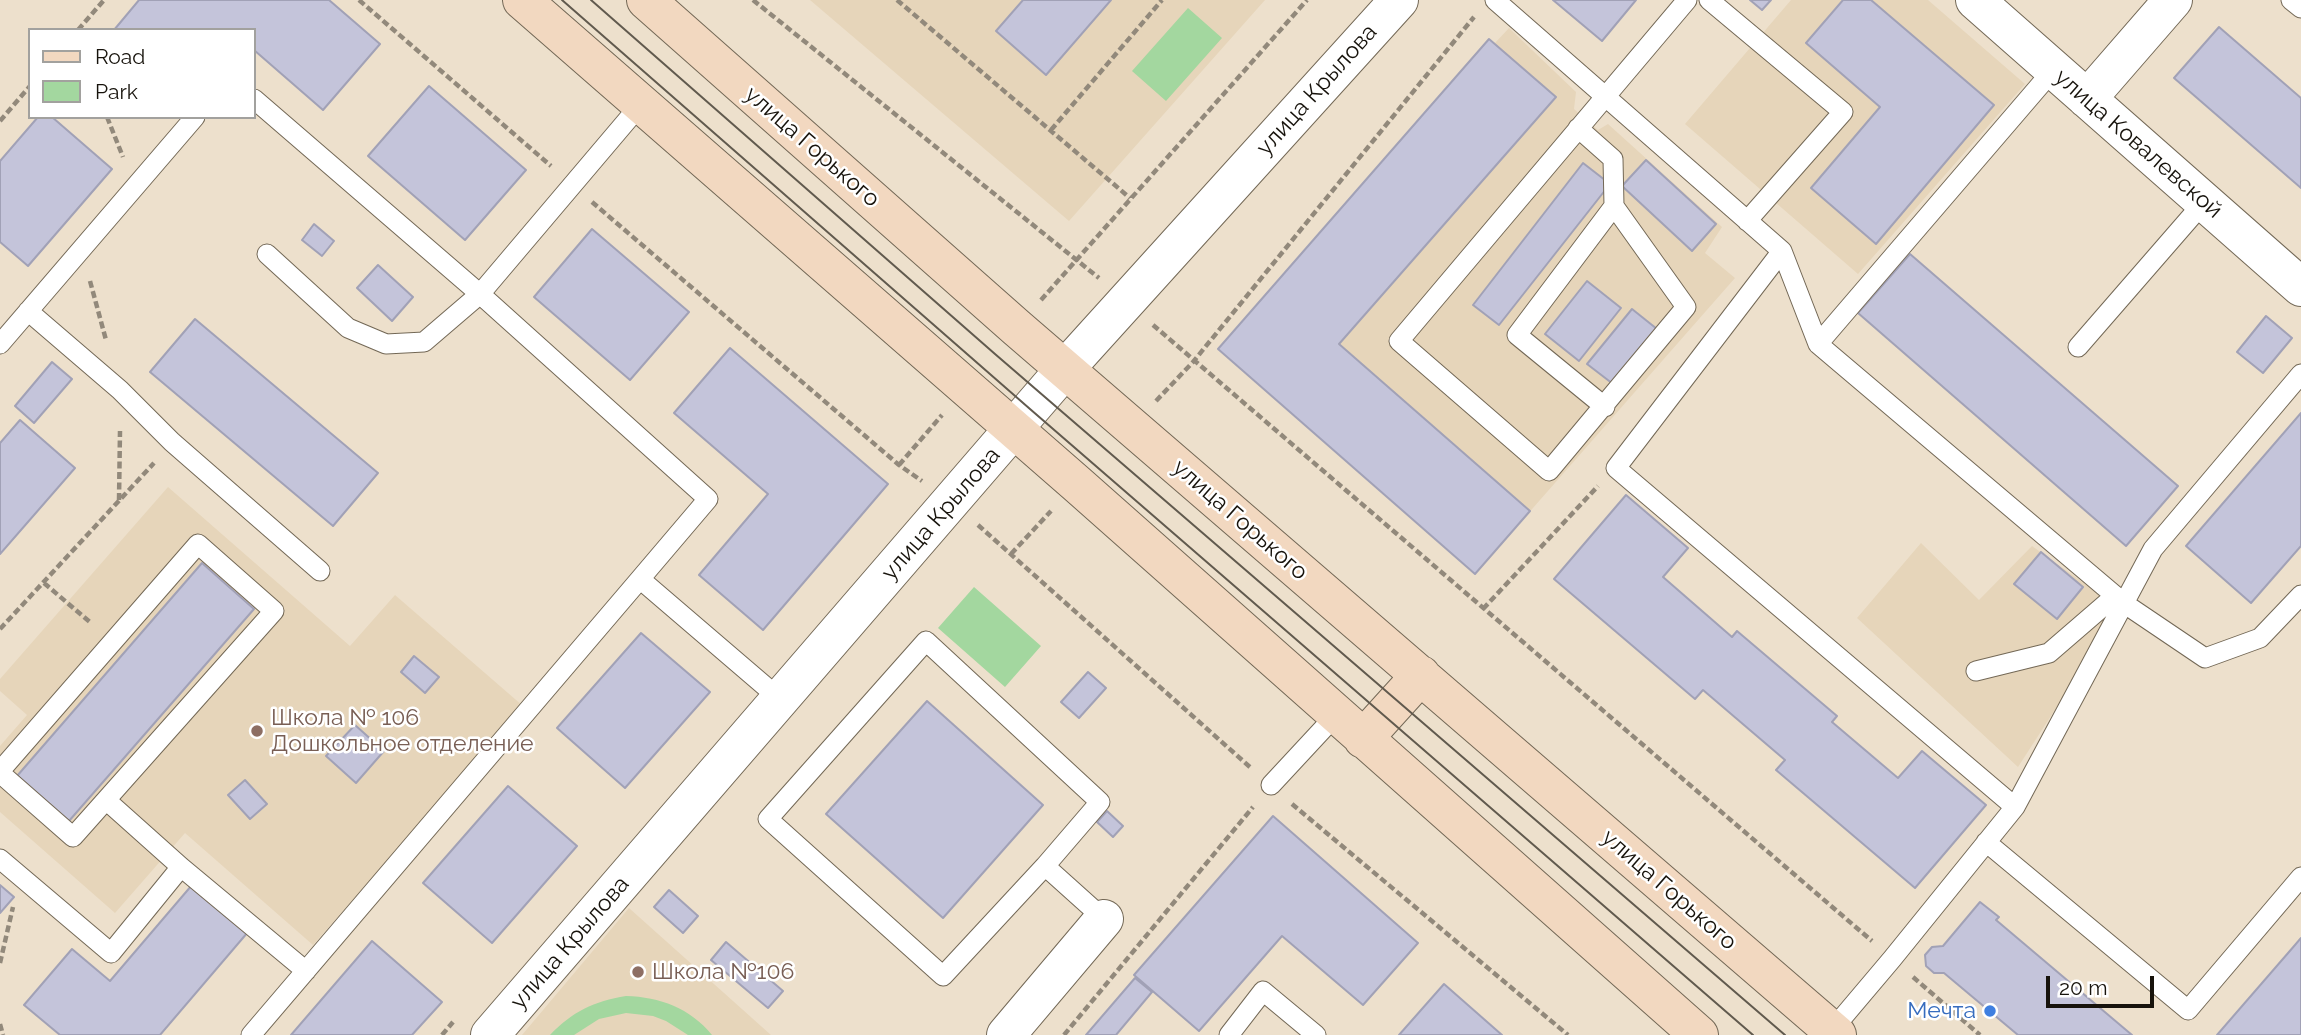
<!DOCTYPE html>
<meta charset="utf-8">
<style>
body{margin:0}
#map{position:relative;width:2301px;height:1035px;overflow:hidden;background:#ede0cc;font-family:Raleway,sans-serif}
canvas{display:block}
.legend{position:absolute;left:28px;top:28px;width:228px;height:91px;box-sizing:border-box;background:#fff;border:2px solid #a2a19e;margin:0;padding:9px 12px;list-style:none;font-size:21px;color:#17130c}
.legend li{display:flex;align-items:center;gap:14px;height:35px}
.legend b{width:35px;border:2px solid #a2a19e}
.scale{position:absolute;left:2046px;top:976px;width:108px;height:32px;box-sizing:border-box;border:4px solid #17130c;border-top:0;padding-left:9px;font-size:21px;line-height:24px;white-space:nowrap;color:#17130c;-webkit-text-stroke:5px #fff;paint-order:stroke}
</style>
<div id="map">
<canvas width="2301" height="1035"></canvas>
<ul class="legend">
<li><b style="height:9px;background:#f2d8c0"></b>Road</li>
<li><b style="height:19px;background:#a3d79f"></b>Park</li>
</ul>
<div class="scale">20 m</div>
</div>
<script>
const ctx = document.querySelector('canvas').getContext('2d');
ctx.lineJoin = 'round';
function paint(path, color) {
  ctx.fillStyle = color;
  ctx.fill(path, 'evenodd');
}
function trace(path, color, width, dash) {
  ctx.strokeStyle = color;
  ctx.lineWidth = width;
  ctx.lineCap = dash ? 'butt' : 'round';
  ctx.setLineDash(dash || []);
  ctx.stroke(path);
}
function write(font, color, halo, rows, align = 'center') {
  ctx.font = font + ' Raleway,sans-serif';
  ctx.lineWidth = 5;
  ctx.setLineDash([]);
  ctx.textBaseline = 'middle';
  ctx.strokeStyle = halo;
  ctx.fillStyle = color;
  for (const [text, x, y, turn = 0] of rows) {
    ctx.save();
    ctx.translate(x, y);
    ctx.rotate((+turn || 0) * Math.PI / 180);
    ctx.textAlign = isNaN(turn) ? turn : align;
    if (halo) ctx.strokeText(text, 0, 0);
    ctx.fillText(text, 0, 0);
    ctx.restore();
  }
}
const built = new Path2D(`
 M810,0H1265L1069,221Z
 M1791,0H1928L2025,84L1858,274L1685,124Z
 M1509,28L1576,92L1574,109L1598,130L1608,124L1722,227L1705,253L1735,278L1475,574L1218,349L1489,39L1495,43Z
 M168,487L350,646L395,595L523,706L313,945L185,833L115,913L0,812V746L27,715L0,691V679Z
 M1921,543L1979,600L2032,546L2120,609L2018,767L1857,618Z
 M629,908L771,1035H522Z`);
const green = new Path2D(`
 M1188,8L1222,38L1166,101L1132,71Z
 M974,587L1041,646L1005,687L938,628Z
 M626,996C660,997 690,1008 712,1035H688L666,1021L653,1016L626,1013L599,1019L574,1035H550C572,1012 594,1001 626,996Z`);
const building = new Path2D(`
 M139,0H329L380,44L323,110L254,50V30H114Z
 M1023,0H1111L1046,75L996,31Z
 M1553,0H1636L1602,41Z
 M1750,0H1771L1762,10Z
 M1843,0H1871L1994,105L1876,244L1811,188L1880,107L1806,43Z
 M2219,27L2301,98V188L2174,78Z
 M1489,39L1556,97L1339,344L1530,511L1475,574L1218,349Z
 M429,86L526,170L465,240L368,156Z
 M38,117H52L112,169L28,266L0,242V161Z
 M1646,160L1716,224L1692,251L1622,186Z
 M1583,163L1610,184L1499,325L1473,305Z
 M314,224L334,241L322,256L302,240Z
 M592,229L689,312L630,380L534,297Z
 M1910,254L2178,486L2126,546L1858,313Z
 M378,265L413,297L392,321L357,288Z
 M1587,281L1621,308L1579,361L1545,334Z
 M1632,309L1657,329L1613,384L1587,364Z
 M2266,316L2292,338L2263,373L2237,352Z
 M195,319L378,473L333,526L150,372Z
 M730,348L888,484L763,630L699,575L768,494L674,413Z
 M52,362L72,379L34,423L15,406Z
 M2301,413V546L2251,603L2186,546Z
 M20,420L75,468L0,554V443Z
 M1626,495L1688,548L1663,577L1732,637L1737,631L1837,716L1832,722L1898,778L1922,751L1986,805L1915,888L1776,770L1785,760L1703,690L1695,699L1554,579Z
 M2041,552L2083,587L2057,619L2014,584Z
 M202,563L254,609L69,821L17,776Z
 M641,633L710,692L625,788L557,728Z
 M414,656L439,677L425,693L401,672Z
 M1088,672L1106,688L1079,718L1061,702Z
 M927,701L1043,805L943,918L826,814Z
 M355,725L384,751L356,783L326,756Z
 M245,780L267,804L250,819L228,795Z
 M508,786L577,846L492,943L423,883Z
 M1107,811L1123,826L1113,837L1097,822Z
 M1273,816L1418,943L1363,1005L1282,936L1199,1031L1134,975Z
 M0,885L14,897L0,913Z
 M192,885L248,932L160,1035H60L24,1005L72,949L110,981Z
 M669,890L698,916L683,933L654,907Z
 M1980,902L1999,917L1996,920L2132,1035H2018L1944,973H1934L1926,966L1925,955L1932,947L1943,946Z
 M2301,938V1035H2217L2295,945Z
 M372,941L442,1002L412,1035H291Z
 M726,942L783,991L768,1008L711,960Z
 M1135,978L1152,992L1116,1035H1086Z
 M1444,984L1502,1035H1399Z`);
const path = new Path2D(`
 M359,0L551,166
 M753,0L1099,278
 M897,0L1130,198
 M78,30L104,0
 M107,117L123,157
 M0,121L30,86
 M1051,130L1162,0
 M592,202L899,465L922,481
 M90,281L106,340
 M1041,300L1307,0
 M1153,325L1872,941
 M1156,401L1193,362L1474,17
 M899,465L942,415
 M119,500L120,431
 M978,525L1251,768
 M1011,554L1051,511
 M44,583L91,623
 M1483,609L1598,486
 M0,629L154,463
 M1292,804L1568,1035
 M0,963L13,907
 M1913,977L1980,1035
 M0,1024L3,1035
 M442,1035L453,1022
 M1064,1035L1253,807`);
const service = new Path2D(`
 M1495,0L1782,251L1818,344
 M1709,0L1843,112L1747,221
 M2291,0L2301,8
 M2054,69L1818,344L2125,604L2205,658L2260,638L2301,595
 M254,99L480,294L708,499L640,579L780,699
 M1578,128L1613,159L1614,206L1686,307L1549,471L1399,341L1687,0
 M1782,251L1616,468L2015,807
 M267,254L348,328L386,344L424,342L480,294L641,104
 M28,311L120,390L172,442L320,571
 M0,344L195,117
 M2078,347L2204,202
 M1605,407L1517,335L1614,206
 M1976,671L2049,653L2115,596
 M0,771L198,544L274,611L73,837L0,773
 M1271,785L1336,715
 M106,800L181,867
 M1986,842L2188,1010L2301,877
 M0,859L111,953L181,867L306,971
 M1045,866L943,976L768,819L926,641L1100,802L1045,866L1104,919
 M1832,1030L1892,959L2015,807L2153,549L2301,374
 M251,1035L640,579
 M1229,1035L1263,991L1316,1035`);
const minor = new Path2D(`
 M1975,0L2301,287
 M2087,99L2173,0
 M490,1035L1065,369L1399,0
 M1006,1035L1104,919`);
const secondary = new Path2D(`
 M522,0L1077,484L1699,1035
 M646,0L1017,328L1837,1035
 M1363,739L1421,675`);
const tram = new Path2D(`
 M562,0L1030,409L1753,1035
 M591,0L995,354L1785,1035`);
const markers = [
 [257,731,7,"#8d6e63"],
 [638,972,7,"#8d6e63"],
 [1990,1011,7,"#3f7fe0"]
];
const streetNames = [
 ["улица Крылова",1317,90,-48],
 ["улица Ковалевской",2138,144,41],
 ["улица Горького",812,147,41],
 ["улица Крылова",941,514,-49],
 ["улица Горького",1240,520,41],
 ["улица Горького",1669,890,41],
 ["улица Крылова",570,943,-49]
];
const educationNames = [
 ["Школа № 106",271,718],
 ["Дошкольное отделение",271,744],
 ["Школа №106",652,972]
];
const shopNames = [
 ["Мечта",1976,1011]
];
paint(built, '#e6d5ba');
paint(green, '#a3d79f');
paint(building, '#c4c4da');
trace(building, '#a1a1b6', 2);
trace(service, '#736856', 21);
trace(minor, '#736856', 40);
trace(secondary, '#736856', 40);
trace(path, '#92897b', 4.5, [7, 3.5]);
trace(service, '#fff', 19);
trace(minor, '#fff', 38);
trace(secondary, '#f2d8c0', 38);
trace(tram, '#615a4e', 2);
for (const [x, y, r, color] of markers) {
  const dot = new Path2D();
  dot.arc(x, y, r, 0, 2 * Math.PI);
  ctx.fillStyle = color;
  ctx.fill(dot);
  trace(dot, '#fff', 2.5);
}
write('23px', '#17130c', '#fff', streetNames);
write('23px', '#785e54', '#fff', educationNames, 'left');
write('23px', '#366cbe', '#fff', shopNames, 'right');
</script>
